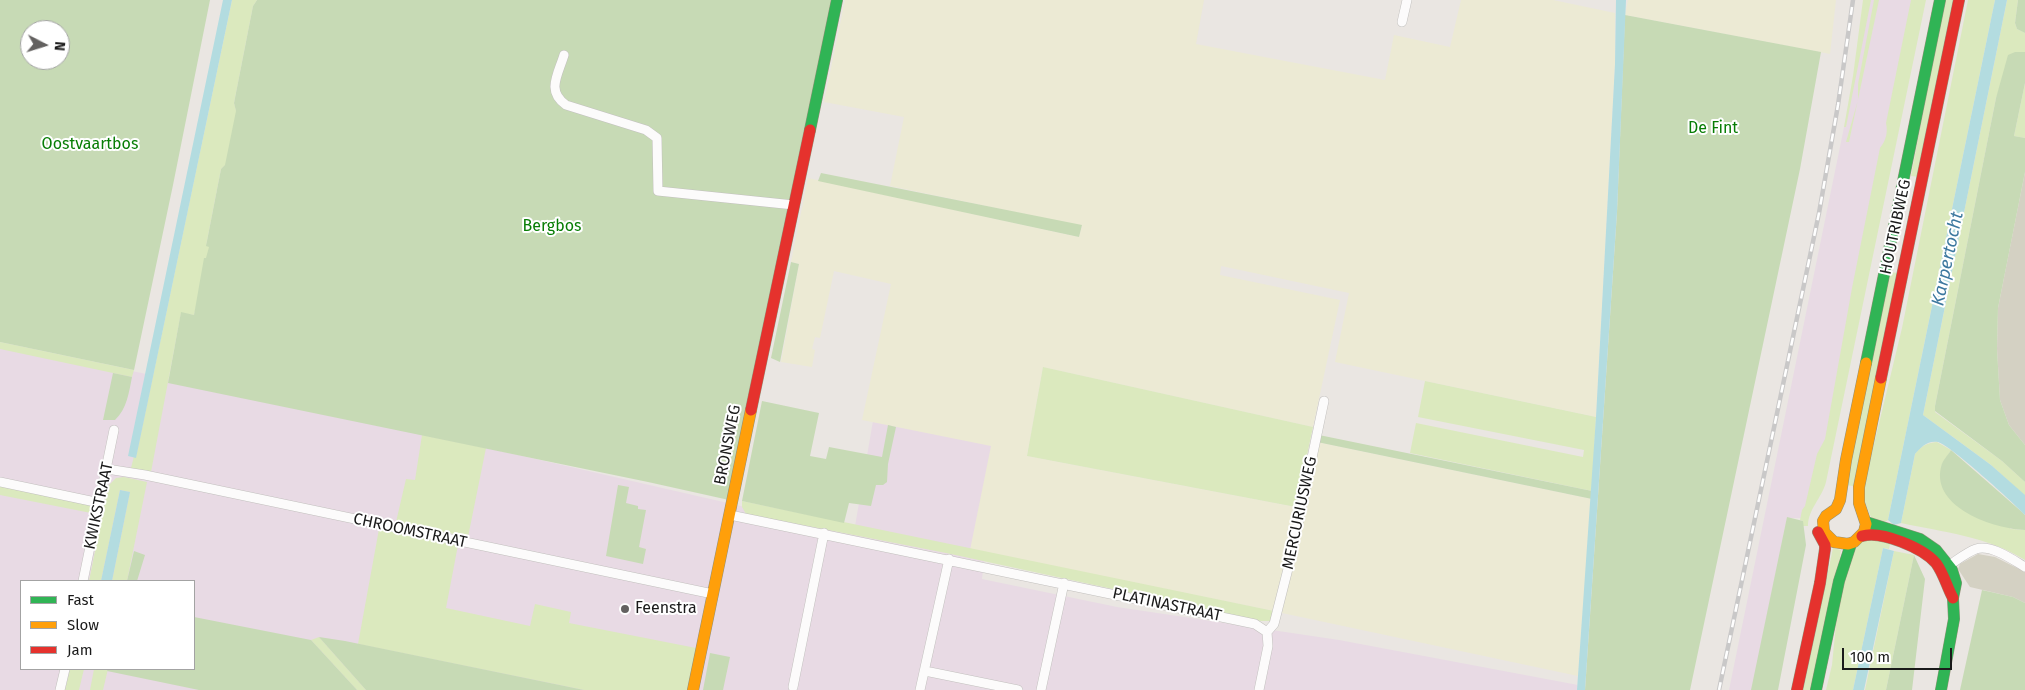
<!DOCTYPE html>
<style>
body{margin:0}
#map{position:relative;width:2025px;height:690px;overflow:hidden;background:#eae6e2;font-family:"Fira Sans",sans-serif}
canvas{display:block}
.legend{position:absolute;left:20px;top:580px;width:175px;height:90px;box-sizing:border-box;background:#fff;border:1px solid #a3a3a3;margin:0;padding:6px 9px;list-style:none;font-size:15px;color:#1a1a1a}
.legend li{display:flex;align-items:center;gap:10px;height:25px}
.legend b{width:25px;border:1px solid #a3a3a3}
.north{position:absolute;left:20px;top:20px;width:50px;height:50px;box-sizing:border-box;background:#fff;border:1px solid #a3a3a3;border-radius:50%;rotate:95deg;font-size:14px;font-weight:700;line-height:20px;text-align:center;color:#1a1a1a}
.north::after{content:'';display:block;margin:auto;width:18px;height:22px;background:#636160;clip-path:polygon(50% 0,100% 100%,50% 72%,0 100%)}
.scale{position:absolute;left:1842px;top:648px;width:110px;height:22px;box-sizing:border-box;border:2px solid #1a1a1a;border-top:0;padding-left:6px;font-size:15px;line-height:18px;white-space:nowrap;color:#1a1a1a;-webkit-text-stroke:4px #fff;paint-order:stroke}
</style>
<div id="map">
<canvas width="2025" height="690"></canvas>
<ul class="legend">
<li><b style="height:6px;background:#30b455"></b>Fast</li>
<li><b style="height:6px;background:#ff9f0a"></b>Slow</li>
<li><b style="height:6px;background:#e5322d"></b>Jam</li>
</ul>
<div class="north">N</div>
<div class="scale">100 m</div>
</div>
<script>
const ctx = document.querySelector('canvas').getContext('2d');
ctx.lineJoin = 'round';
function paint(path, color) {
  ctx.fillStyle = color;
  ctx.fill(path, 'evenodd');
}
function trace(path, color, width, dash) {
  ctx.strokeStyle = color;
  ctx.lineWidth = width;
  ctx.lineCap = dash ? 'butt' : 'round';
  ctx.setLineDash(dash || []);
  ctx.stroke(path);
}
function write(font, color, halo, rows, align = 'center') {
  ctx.font = font + ' "Fira Sans",sans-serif';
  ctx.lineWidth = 4;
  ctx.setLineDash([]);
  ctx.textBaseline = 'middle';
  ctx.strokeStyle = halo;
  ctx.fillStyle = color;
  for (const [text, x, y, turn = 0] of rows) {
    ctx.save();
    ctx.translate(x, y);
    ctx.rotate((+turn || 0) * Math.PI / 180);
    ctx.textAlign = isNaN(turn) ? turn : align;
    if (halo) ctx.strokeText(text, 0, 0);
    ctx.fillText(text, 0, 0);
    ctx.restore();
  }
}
const industrial = new Path2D(`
 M1870,0H1916L1816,492L1801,518H1787L1752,690H1729Z
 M0,344L327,411L854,532L874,415L997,440L982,579L1117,607L1339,640L1578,685L1577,690H0ZM21,581H194V669H21Z`);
const construction = new Path2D(`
 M2025,172V445L2009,425L2000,400L1997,349L1998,308Z
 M1978,554L1995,557L2025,572V603L2013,597L1970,587L1958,569L1960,564Z`);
const farmland = new Path2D(`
 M845,0H1204L1196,44L1385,80L1394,35L1450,47L1461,0H1553L1615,13V64L1596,417L1335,362L1349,293L1221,266L1220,275L1340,300L1313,427L1043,367L1027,456L1296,507L1274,611L970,550L991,446L862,420L891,284L834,271L820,338L815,337L812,349L815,350L812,367L781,362L799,264L791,262L808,178L1079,237L1082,226L890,186L904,117L824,102Z
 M1628,0H1836L1830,54L1625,15Z
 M1317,442L1592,499L1578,676L1282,613Z`);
const grass = new Path2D(`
 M232,0H257L253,6L234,103L238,118L239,139L194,315L181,313L151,472L131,468L134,456L136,457ZM229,162L206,246L221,169Z
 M1863,0H1871L1846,127H1844L1853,76Z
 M1874,0H1879L1849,142H1846L1858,100V84Z
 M1911,0H1926L1826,482C1822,498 1808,509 1808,526H1803V521L1800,520L1802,510L1805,506L1817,454L1825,439L1852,288L1880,148C1886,140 1888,133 1886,123Z
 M1944,0H1956L1919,177L1911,176Z
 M1968,0H1995L1888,520L1879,525L1872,520L1862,494L1902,328Z
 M2007,0H2018L2015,23L2017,29L2025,33V52H2015L1996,98L1935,406V412L2002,461L2025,482V496L1991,465L1923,415Z
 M2025,83V138L2014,136Z
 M1888,272L1899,273L1853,486L1845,485Z
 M0,342L134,370L132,377L0,349Z
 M1043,367L1313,427L1296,507L1027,456Z
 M1425,381L1596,417L1592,491L1410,453L1416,423L1583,457L1584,450L1418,417Z
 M422,435L486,448L468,537L396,522L406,479L415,480Z
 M1937,442L1951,450L1941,467L2011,529L2025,530V560C1989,537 1943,532 1901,523L1915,454C1921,446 1926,443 1937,442Z
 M124,477L147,482L127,581H112L130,492L120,490L101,581H89L108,486L116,478Z
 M0,485L86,502L90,505L91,513L0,495Z
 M742,501L1274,611L1270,621H1261L946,553L746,514L742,507Z
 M379,529L458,545L446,608L530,626L535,604L571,612L569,623L696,648L688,690H584L358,644Z
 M1864,540H1891L1889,549L1883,548L1853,690H1826L1832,665L1837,614L1850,554Z
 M1833,548L1841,550L1837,578L1812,690H1803Z
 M1894,551L1914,555L1886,690H1865Z
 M319,637L366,690H357L311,640Z
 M70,669H84L79,690H65Z
 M94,669H108L103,690H90Z`);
const forest = new Path2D(`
 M0,0H210L173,185L134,370L0,342ZM30,30H60V60H30Z
 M257,0H835L729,500L648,482L168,383L181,312L194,315L204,258H206L209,247L206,246L221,169L225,165L236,111L234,103L253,6Z
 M2018,0H2025V33L2017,29L2015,23Z
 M1625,15L1821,52L1800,169L1690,690H1585L1617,212Z
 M2015,52H2025V83L2014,136L2025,138V172L1998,308L1997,349L2000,400L2009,425L2025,445V482L2002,461L1935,411V406L1996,98L2008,55Z
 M821,173L1082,225L1079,237L818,181Z
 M791,262L799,264L780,362L771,358Z
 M113,373L132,377C129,392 127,409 115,420H103Z
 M762,401L819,413L810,456L826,459L829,447L882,457L888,425L896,427L888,464L887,482L883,485H876L871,506L849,503L844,523L742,501Z
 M1319,435L1592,491V499L1317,442Z
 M1951,450L2022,512L2025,515V530C1995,529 1931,508 1941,467C1942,461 1948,455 1951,450Z
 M618,485L629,487L626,503L638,506V509L646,510L639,547L646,549L643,564L606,556Z
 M1787,517L1803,521L1806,545L1778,690H1751Z
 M134,551L145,555L137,581H127Z
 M1914,555L1925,579L1912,690H1886Z
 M1982,590L2013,597L2025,603V690H1960Z
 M194,617L311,640L357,690H199L107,671L108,669H194Z
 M319,637L345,641L584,690H366Z
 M710,653L730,657L723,690H703Z`);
const water = new Path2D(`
 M223,0H232L136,458L128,456Z
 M1616,0H1626L1617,212L1585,690H1577L1596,417L1615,64Z
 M1995,0H2007L1923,415L1991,465L2025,495V515C2014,503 1950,445 1938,442C1928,440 1921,447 1915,454L1901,523L1894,525L1888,520Z
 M120,490L130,492L112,581H101Z
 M1883,548L1894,551L1864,690H1853Z`);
const street = new Path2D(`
 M1402,22L1407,0
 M564,55C558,75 546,91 566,105L646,130L657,138L658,191L794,205
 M107,469L145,475L713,594
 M0,482L100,503
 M730,515L1255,624L1267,632L1268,646L1259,690
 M1945,568C1955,562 1965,553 1976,549C1991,544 2013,560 2025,567
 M83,581L114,430
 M1267,632L1274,624L1291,557L1324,401
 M925,671L1018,690
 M793,687L824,533
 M60,690L65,669
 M920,690L949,559
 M1041,690L1064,583`);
const fast = new Path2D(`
 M810,130L837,0
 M1866,363L1940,0
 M1866,522L1920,539L1936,550L1952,570L1956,583L1953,598L1954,619L1941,690
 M1816,690L1839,581L1851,544`);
const slow = new Path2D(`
 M1866,363L1846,460L1840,500L1836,509L1826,516L1823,521L1824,532L1834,542L1848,544L1854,542L1864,532L1866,524L1859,503V487L1881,378
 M693,690L751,410`);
const jam = new Path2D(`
 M1881,378L1959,0
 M751,410L810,130
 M1862,536C1881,530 1923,548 1936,563C1944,574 1947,587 1953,598
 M1797,690L1820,583L1825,549V545L1818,532`);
const rail = new Path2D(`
 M1719,690L1819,213L1838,105L1853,0`);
const markers = [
 [625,609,5,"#636160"]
];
const parkNames = [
 ["De Fint",1713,129],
 ["Oostvaartbos",90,145],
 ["Bergbos",552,227]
];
const streetNames = [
 ["HOUTRIBWEG",1896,227,-78],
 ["BRONSWEG",728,445,-79],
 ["KWIKSTRAAT",99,506,-78],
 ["MERCURIUSWEG",1300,513,-78],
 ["CHROOMSTRAAT",410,531,12],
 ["PLATINASTRAAT",1167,605,12]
];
const poiNames = [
 ["Feenstra",635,609]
];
const waterNames = [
 ["Karpertocht",1948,259,-78]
];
paint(industrial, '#e8dae4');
paint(construction, '#d4d1c3');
paint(farmland, '#ecead4');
paint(grass, '#dbe9be');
paint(forest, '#c7dab5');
paint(water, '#b3dce0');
trace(street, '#c2c0be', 10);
trace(fast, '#94927a', 12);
trace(slow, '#94927a', 12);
trace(jam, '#94927a', 12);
trace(street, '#fcfbfb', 9);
trace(fast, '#30b455', 11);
trace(slow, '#ff9f0a', 11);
trace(jam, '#e5322d', 11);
trace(rail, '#c9c8c8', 4.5);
trace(rail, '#fff', 2.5, [8]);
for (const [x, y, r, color] of markers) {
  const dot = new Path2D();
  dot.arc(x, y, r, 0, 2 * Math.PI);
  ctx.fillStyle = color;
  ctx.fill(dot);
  trace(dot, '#fff', 2);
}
write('16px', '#077d04', '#fff', parkNames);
write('16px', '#1a1a1a', '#fff', streetNames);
write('16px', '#1a1a1a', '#fff', poiNames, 'left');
write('italic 18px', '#3d789f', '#fff', waterNames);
</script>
